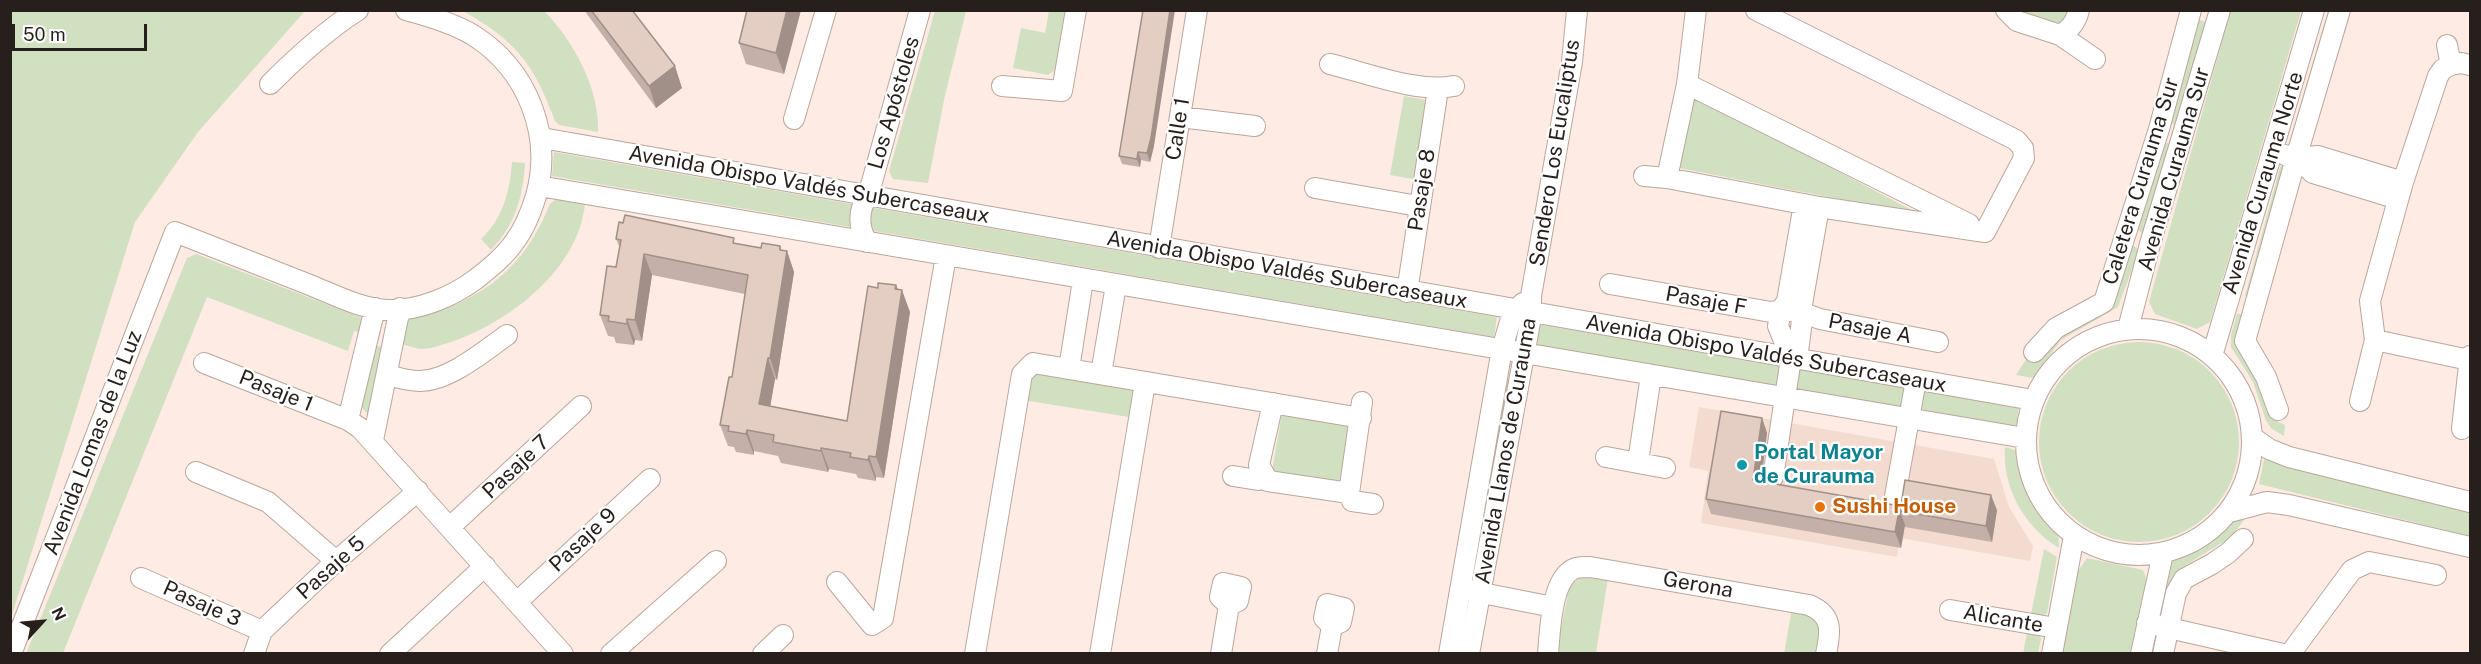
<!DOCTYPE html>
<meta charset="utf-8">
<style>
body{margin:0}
#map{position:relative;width:2481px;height:664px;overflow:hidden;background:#feebe3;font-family:"Public Sans",sans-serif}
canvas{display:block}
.frame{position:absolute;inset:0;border:12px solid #271f1b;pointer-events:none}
.north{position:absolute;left:12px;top:592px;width:60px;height:60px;-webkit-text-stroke:4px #fff;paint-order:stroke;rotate:64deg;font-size:16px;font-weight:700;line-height:24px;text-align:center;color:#271f1b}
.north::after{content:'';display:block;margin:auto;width:21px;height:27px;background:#271f1b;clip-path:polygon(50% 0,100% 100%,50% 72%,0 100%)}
.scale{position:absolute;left:12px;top:24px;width:135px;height:27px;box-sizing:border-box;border:3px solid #271f1b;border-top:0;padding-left:8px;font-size:18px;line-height:21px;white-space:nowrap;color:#271f1b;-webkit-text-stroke:4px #fff;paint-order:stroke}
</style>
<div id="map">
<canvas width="2481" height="664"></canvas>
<div class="frame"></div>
<div class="north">N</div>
<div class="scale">50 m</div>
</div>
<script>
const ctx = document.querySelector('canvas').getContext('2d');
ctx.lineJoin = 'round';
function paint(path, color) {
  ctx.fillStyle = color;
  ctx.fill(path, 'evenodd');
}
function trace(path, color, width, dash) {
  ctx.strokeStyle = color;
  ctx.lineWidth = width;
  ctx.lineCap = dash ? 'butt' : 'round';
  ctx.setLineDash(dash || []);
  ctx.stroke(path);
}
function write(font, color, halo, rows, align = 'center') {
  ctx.font = font + ' "Public Sans",sans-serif';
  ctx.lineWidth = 4.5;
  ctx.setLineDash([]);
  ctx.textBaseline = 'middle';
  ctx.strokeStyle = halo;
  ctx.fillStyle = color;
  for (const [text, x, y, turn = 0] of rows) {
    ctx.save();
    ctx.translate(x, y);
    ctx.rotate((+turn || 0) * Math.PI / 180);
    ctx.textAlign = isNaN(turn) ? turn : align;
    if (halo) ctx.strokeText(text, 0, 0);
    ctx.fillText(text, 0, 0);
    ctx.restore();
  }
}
const built = new Path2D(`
 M1699,407L1994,459L2009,507L2033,546L2030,561L1900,538L1897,557L1701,523L1708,471L1689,467Z`);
const green = new Path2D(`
 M11,10L305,11L198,132L135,222L11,618Z
 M2231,10L2301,11L2210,322L2197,329L2155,314L2149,302Z
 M463,11H544C573,40 600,89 598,132L559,125L555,121C534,64 516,41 463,11Z
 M935,11H966L945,95L928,183L893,179L889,171Z
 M1049,11H1065L1055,70L1048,75L1013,68L1021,28L1045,33Z
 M2017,11H2070L2068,20L2053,26Z
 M2328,11H2335L2292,140L2291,137Z
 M2201,20L2206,23L2174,125L2168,120L2199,21Z
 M1404,96L1432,101L1418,180L1390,175Z
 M1695,96L1921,215L1679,168Z
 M2166,142L2171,146L2145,231L2142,233L2137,229L2164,144Z
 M554,152L1497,317L1494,337L552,176Z
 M512,162L525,163C523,197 515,225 491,250L481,239C503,219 510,190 512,162Z
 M2283,165L2286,167L2249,297L2245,296L2280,167Z
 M562,199L585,204C578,269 512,320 454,341C443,344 431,350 419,349C413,348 407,345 401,344C402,336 402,322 409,318C418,313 431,314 441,310C496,290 528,258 550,204L555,200Z
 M2134,246L2139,250L2118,307L2061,340L2033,378L2016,375L2030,353L2040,361L2051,347V340L2107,305L2131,247Z
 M196,254L360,317L364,321L362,333L354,331L348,351L207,297L63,653L26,654L187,258Z
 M2237,314H2242L2246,351L2270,418L2285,425L2284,436L2272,429L2266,421L2253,382L2231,347V335Z
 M1537,324L1782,366L1779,386L1532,344Z
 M2039 442a100 100 0 1 1 200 0a100 100 0 1 1-200 0Z
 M374,345L384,348L369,415L359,405Z
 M1798,369L1906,387L1902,408L1795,390Z
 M1031,370L1138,389L1135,418L1023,400Z
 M1505,378L1512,379L1476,577L1470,576Z
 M1920,389L2019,406L2016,428L1917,411Z
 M1282,413L1352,427L1339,481L1272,471Z
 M2005,447L2015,450L2018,454L2032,493L2039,507L2058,530L2059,548C2024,527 2002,487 2005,447Z
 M2264,459L2470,512V536L2259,484Z
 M2240,515L2244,520L2231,537L2178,570L2170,600L2161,599L2170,561L2218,535Z
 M2044,549L2057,557L2047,613L2042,616L2031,614Z
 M2087,558L2143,570L2147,581L2133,653L2062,654L2078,571Z
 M1583,576L1608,578L1596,653L1560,654L1558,642L1570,585Z
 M1792,608L1822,618L1819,653L1784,654Z
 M2027,632L2039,635L2041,639L2038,653L2023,654Z`);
const minor = new Path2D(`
 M1756,10L2016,140L2023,148L2024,158L1985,232
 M2006,10L2017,21L2060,35L2095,59
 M2060,35C2070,30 2076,22 2079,10
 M1330,64C1367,73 1417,93 1454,86
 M2451,65L2461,63L2470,65
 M270,84C297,57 325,31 358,10
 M1687,84L1969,224
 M1002,86L1062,91L1076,10
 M1180,117L1255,126
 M794,119L826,10
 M542,138L2033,400
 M2285,155L2296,158L2318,156L2403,182
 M2296,158L2313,173L2398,199
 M1644,176L1667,178L1819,207L1985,232
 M1667,178L1687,84L1696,10
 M539,186L2025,438
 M1315,188L1418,206
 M867,242C858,228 858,209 868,196L920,10
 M1159,248L1197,10
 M1610,284L1771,312C1788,308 1804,313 1820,319L1938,342
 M1407,292L1438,89
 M2026 442a113 113 0 1 1 226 0a113 113 0 1 1-226 0Z
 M2128,329L2150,244L2220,10
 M2375,340L2469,360
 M2034,352L2056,328L2104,302L2159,129L2191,10
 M2212,356L2314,10
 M1797,359L1803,313L1802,304L1819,207
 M204,363L348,420L360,428L563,654
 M1069,369L1083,280
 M1101,374L1116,285
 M388,375C398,378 409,381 420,381C449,381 484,351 507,335
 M2360,401L2375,340L2370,301L2403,182L2438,76L2443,69L2451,65L2447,45
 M1362,402L1349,493L1352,501L1373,504
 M1273,403L1259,465L1268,481L1349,493
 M2278,410L2266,377L2245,341L2296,158L2340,10
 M348,420L375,308
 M2462,429L2470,356
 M2252,437L2269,449L2289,457L2470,502
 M373,440L400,308
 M1606,457L1665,468
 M1638,462L1651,375
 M196,472L268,502L336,561
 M1233,476L1258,480L1264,476
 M1773,477L1791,358L1778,326L1781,310L1787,301L1804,204
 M1895,496L1916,380
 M2229,512L2267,502L2289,505L2470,547
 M450,527L581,406
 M141,578L262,631
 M837,582L872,625L883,618L946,256
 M1223,583L1241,587L1238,601L1229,605L1220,597Z
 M1467,590L1553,607
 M517,602L650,479
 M1327,604L1344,608L1341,622L1332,626L1324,618Z
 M1950,610L2056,628
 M2147,623L2283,654
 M11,654L175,232C220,250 265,267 310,285C335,295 361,309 388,310C418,311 452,297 476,279C490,268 505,256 515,241C525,228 531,212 536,196C553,135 528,70 473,35C453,23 429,16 406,10
 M254,654L262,631L336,561L418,491
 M390,654L485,566
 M611,654L716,561
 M763,654L783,635
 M975,654L1022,374L1033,363L1361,418
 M1100,654L1145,383
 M1221,654L1229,605
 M1327,654L1332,626
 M1449,654L1502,349L1512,315L1523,303
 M1469,654L1531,317V296L1572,62L1577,10
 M1548,654C1550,632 1551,576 1576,568C1580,567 1586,567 1590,567L1809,605C1833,615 1831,631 1826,654
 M2052,654L2074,536
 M2141,654L2163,553
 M2163,654L2176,593L2184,579L2212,564L2228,553L2243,539
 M2290,654L2352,570L2369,562L2436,575`);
const wall = new Path2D(`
 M584,10H632L682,88L656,108Z
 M747,10H801L784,74L746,64L739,43Z
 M1154,146L1150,162L1141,160L1140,167L1122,164L1119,156Z
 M616,239L736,244L787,251L794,272L777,380L775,379L770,406L847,421L878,288L896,285L910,312L884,478L876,477V481L858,478L856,474L829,469L828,472L781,463L778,456L754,451V455L736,452L734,447L728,446L720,425L732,377L745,294L652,275L642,341L635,340L634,345L616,343L614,337L608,336L600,315L616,267L620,248Z
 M1762,418L1767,433L1761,482L1900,506L1997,510L1992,542L1905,527V525L1901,548L1711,514L1706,499Z`);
const shadedWall = new Path2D(`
 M787,10H801L784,74L776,53Z
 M1170,10H1175L1154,146L1150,162L1147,153Z
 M675,66L682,88L656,108L649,86Z
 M1138,152L1141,160L1140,167L1137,159Z
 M780,246L785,260L787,251L794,272L777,380L770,358Z
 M644,254L652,275L642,341L635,320Z
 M896,285L901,299L902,290L910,312L884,478L876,457Z
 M627,319L635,340L634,345L627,324Z
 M768,358L775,379L767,425L759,404Z
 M1762,418L1767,433L1759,496L1753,480Z
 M747,430L754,451V455L746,434Z
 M821,448L829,469L828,472L821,451Z
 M869,456L876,477V481L868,460Z
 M1991,495L1997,510L1992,542L1986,526Z
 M1900,506V511L1905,525L1901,548L1895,532Z`);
const building = new Path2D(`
 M591,10H632L675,66L649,86Z
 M747,10H787L776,53L739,43Z
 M1143,10H1170L1151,138L1147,153L1138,152L1137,159L1119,156Z
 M625,215L734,238L733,243L761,248L762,243L780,246V250L787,251L770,358H768L759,404L847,421L868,286L878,288V283L896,285L895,289L902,290L876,457L869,456L868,460L850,457L851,453L821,448V451L773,442L774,435L747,430L746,434L728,431L729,426L720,425L729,377H732L748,275L644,254L635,320L627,319V324L608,321L609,316L600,315L607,266L616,267L621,240L616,239L619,222L623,223Z
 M1721,411L1762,418L1753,480L1900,506L1895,532L1706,499Z
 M1905,480L1991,495L1986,526L1900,511Z`);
const markers = [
 [1742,465,6,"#0f9aa8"],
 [1820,507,6,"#e8710a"]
];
const streetNames = [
 ["Los Apóstoles",894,103,-74],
 ["Calle 1",1178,129,-81],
 ["Sendero Los Eucaliptus",1555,153,-81],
 ["Avenida Curauma Sur",2174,169,-74],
 ["Caletera Curauma Sur",2141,181,-73],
 ["Avenida Curauma Norte",2263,183,-73],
 ["Avenida Obispo Valdés Subercaseaux",809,185,10],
 ["Pasaje 8",1422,190,-81],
 ["Avenida Obispo Valdés Subercaseaux",1287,270,10],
 ["Pasaje F",1706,301,10],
 ["Pasaje A",1870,329,11],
 ["Avenida Obispo Valdés Subercaseaux",1766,354,10],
 ["Pasaje 1",276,391,22],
 ["Avenida Lomas de la Luz",93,443,-69],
 ["Avenida Llanos de Curauma",1506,451,-80],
 ["Pasaje 7",516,467,-43],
 ["Pasaje 9",583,540,-43],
 ["Pasaje 5",331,568,-42],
 ["Gerona",1698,585,10],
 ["Pasaje 3",202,604,24],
 ["Alicante",2003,619,10]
];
const cultureNames = [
 ["Portal Mayor",1754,453],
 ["de Curauma",1754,477]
];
const foodNames = [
 ["Sushi House",1832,507]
];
paint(built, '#f3dbd0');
paint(green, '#d0e0c1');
trace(minor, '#bba69c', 22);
trace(minor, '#fff', 20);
paint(wall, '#c4b0a8');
paint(shadedWall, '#a09088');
paint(building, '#e4cdc3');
trace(building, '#a09088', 1.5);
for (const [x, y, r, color] of markers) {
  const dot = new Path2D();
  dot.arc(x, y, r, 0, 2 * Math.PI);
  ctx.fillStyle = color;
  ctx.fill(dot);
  trace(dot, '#fff', 2);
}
write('21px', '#271f1b', '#fff', streetNames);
write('bold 21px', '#0d838f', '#fff', cultureNames, 'left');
write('bold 21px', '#c56008', '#fff', foodNames, 'left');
</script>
